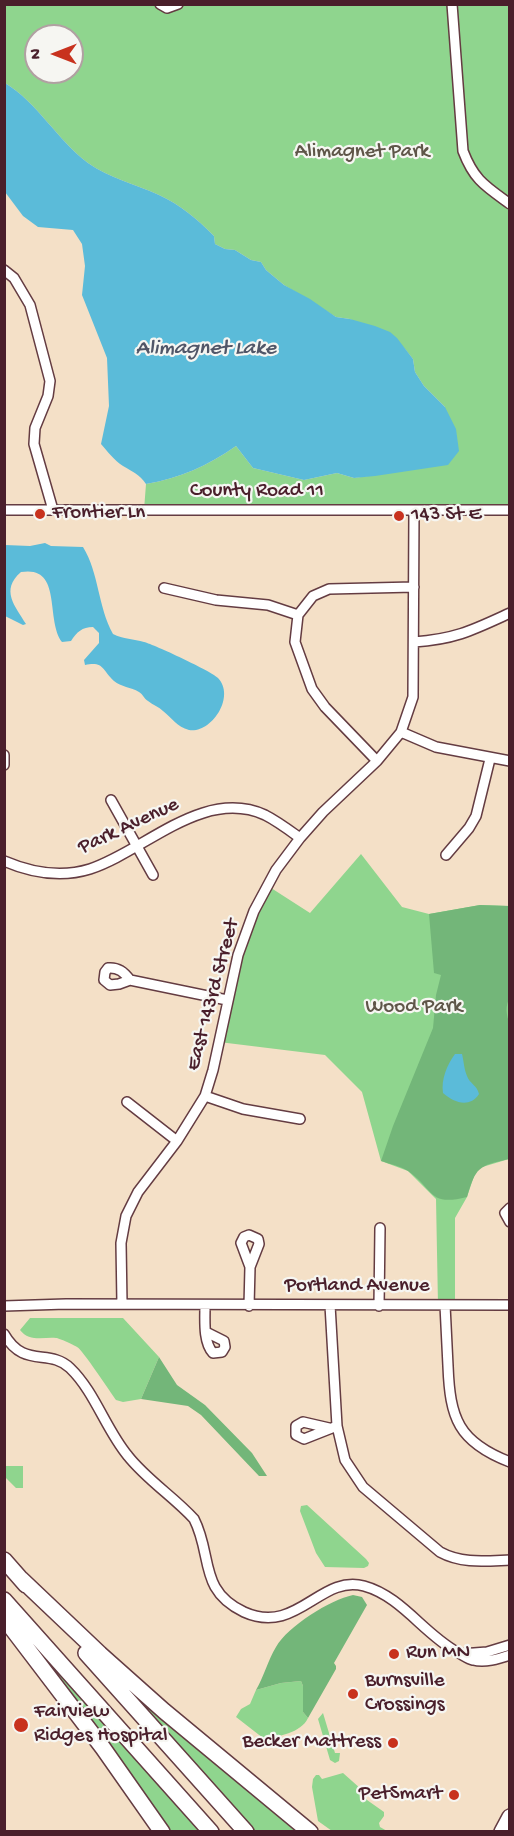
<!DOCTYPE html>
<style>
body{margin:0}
#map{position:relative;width:514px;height:1836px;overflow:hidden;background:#f4e0c7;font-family:"Gochi Hand",sans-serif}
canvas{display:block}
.frame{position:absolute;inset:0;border:6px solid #4a1f2b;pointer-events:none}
.north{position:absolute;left:24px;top:24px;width:60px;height:60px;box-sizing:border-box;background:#f6f6f2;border:2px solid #b1a0a2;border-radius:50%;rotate:270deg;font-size:16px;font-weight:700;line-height:24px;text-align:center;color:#4a1f2b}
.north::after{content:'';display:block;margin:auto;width:21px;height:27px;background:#c8321e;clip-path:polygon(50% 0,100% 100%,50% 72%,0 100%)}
</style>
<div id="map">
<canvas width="514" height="1836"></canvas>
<div class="frame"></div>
<div class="north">N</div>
</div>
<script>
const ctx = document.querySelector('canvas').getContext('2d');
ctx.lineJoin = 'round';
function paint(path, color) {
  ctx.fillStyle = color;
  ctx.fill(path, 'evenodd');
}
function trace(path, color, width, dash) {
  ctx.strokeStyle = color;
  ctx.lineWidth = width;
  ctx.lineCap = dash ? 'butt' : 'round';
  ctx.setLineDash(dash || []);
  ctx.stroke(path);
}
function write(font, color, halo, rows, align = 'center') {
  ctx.font = font + ' "Gochi Hand",sans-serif';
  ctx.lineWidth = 4.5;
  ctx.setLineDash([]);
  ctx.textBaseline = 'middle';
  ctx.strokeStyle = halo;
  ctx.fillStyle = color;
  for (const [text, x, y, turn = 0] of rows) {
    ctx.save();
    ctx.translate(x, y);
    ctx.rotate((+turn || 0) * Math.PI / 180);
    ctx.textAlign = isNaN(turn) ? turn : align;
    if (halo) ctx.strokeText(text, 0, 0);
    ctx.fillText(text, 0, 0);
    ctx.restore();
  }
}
const green = new Path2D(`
 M5,5H509V510H144L146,484C181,478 207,466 236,446L253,468L304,480L337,473L354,478L430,467L445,407L424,386L415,372L413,359L405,349L350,319L336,317L284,285L266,270L261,262L251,260L235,250L225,249L215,244L214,236C197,219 181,205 159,195C135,184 109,178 88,163C57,140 38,103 5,83ZM36,36H72V72H36Z
 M361,854L402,907L429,914L480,905L509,906V1159L479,1168L474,1176L467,1197L455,1218V1305H438L436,1199L408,1171L381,1161L362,1092L325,1055L219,1042L238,955L268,886L310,913Z
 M30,1318H123L159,1357L141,1399L123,1402L116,1400C111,1393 82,1349 77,1347C74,1345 59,1338 56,1338C43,1337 29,1342 20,1330Z
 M4,1466H23V1488H16L5,1477Z
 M307,1505L366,1559L369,1563L368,1566L364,1568L325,1567L316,1553L300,1511L301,1506Z
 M32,1644L200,1831H165Z
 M110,1669L304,1831H254Z
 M301,1681L303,1686V1712L308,1718C301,1733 278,1737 263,1738L236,1717L241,1709L250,1704L256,1690L281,1683Z
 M323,1713L335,1753H340L339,1761L335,1763L330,1760L318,1719Z
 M343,1773L361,1789L367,1800L384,1812V1816L379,1823L380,1827L387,1831H332L318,1821L312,1787L313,1779L316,1775H319L322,1779Z`);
const forest = new Path2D(`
 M480,905L509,906L510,996C505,1007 506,1014 510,1025L509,1159C478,1166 476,1167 467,1197C428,1207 434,1189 408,1171C400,1166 390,1164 381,1161L393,1126L433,1028L436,995L441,975L434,973L429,914Z
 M159,1357L177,1385L205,1405L252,1453L267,1476H259L201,1415L188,1406L141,1399Z
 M353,1595L362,1597L367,1605L334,1663L336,1666V1669L308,1718L303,1712V1686L301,1681L281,1683L256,1690C264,1676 268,1660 276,1647C288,1626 330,1600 353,1595Z`);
const water = new Path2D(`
 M5,83C38,103 57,140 88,163C109,178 135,184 159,195C181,205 197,219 214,236L215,244L225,249L235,250L251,260L261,262L266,270L284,285L310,299L336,317L350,319L375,326L390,332L397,338L413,359L415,372L424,386L445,407L456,429L459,451L448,465L375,476L354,478L337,473L304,480L253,468L236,446C207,466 181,478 146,484C139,474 133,472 123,466C114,460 108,452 101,444L109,406L107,358L82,295L85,266L82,244L73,230L38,227L23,216L5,192Z
 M45,543L51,546L83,547C99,573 98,607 113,634C123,639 134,639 144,642C155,645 211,671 218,678C236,697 211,734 189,730C177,727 172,718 163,711C159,707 153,705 148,701C144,699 143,694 139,692C131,687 121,687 114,681C102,670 104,661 85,665L84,660L99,643V633L93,627C82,627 77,632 71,641L62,642C45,619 63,565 21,572C0,590 15,606 26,624L23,625L5,616V545L30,546Z
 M455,1054H462C464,1062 464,1069 467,1076C470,1084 477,1085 479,1094C470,1108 454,1103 443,1093C441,1079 447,1065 455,1054Z`);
const minor = new Path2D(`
 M160,4L167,8L178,4
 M452,4L463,151C474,180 485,186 510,204
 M4,270L14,278L30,305L50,381L48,396L35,428L34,444L53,510
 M4,510H510
 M164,588L216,600L268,605L298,615
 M298,615L295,642L312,689L325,707L377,761
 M298,615L313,596L329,589L414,587
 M414,642C456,639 473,630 510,613
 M401,732L436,747L510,761
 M4,755V765
 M111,800L153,875
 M446,855L469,828L476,816L490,759
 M4,861C32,873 61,878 90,869C145,851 203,787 265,815C277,821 289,830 300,838
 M130,980L119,984L110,985L104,980L105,972L108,968C118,967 124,972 130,980L227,1000
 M205,1096L243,1109L300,1119
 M127,1102L177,1141
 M510,1208L505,1213L510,1222
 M122,1304L121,1243L126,1216L138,1192L177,1141L205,1096L213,1070L238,955L254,911L276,870L300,838L323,812L377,761L401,732L413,697L414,510
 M330,1305L337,1426L345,1460L363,1487L440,1552C462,1564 485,1561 510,1560
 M445,1305C446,1325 447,1345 448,1366C450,1418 458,1442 510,1462
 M4,1306L66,1304L510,1305
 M205,1306C205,1320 203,1342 213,1353L222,1352L225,1347L224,1341L206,1332
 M249,1306L250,1267L259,1244L258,1239L249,1235L244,1237L241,1243L250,1267
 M379,1306L380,1228
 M4,1334C24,1369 49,1348 70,1368C95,1392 106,1430 128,1456C147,1480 174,1497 194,1519C213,1556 198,1590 244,1612C297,1636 320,1574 364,1586C401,1596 424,1634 457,1652C463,1655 468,1659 473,1660C485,1663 498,1659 510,1655
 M329,1428L303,1422L296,1426V1435L304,1439L337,1426
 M461,1654L487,1652L510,1645`);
const highway = new Path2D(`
 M4,1560L26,1585
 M21,1579L100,1654L164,1711L310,1832
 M4,1600L211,1832
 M4,1618L103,1748L162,1832
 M86,1653L246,1832
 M502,1832L510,1817`);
const markers = [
 [40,514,6,"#c8321e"],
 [399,516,6,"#c8321e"],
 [394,1654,6,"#c8321e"],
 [353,1694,6,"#c8321e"],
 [21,1725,8,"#c8321e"],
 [393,1743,6,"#c8321e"],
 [454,1795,6,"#c8321e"]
];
const parkNames = [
 ["Alimagnet Park",362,153],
 ["Wood Park",414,1008]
];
const streetNames = [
 ["County Road 11",257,492],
 ["Park Avenue",129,827,-25],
 ["East 143rd Street",214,995,-75],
 ["Portland Avenue",357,1287]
];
const poiNames = [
 ["Frontier Ln",52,514],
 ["143 St E",411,516],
 ["Run MN",406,1654],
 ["Burnsville",365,1682],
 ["Crossings",365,1706],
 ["Fairview",34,1713],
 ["Ridges Hospital",34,1737],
 ["Becker Mattress",381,1743,"right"],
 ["PetSmart",442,1795,"right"]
];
const waterNames = [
 ["Alimagnet Lake",206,350]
];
paint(green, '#8fd58e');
paint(forest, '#73b679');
paint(water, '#5bbbd9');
trace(minor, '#643c42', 12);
trace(highway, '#643c42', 18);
trace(minor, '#fff', 9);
trace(highway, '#fff', 15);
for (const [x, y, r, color] of markers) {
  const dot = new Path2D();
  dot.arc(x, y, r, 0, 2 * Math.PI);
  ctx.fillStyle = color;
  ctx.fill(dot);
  trace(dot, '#f6f6f2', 2);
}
write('21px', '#5f5649', '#f6f6f2', parkNames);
write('21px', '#4a1f2b', '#f6f6f2', streetNames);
write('21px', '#4a1f2b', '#f6f6f2', poiNames, 'left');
write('italic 22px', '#505668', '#f6f6f2', waterNames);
</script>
